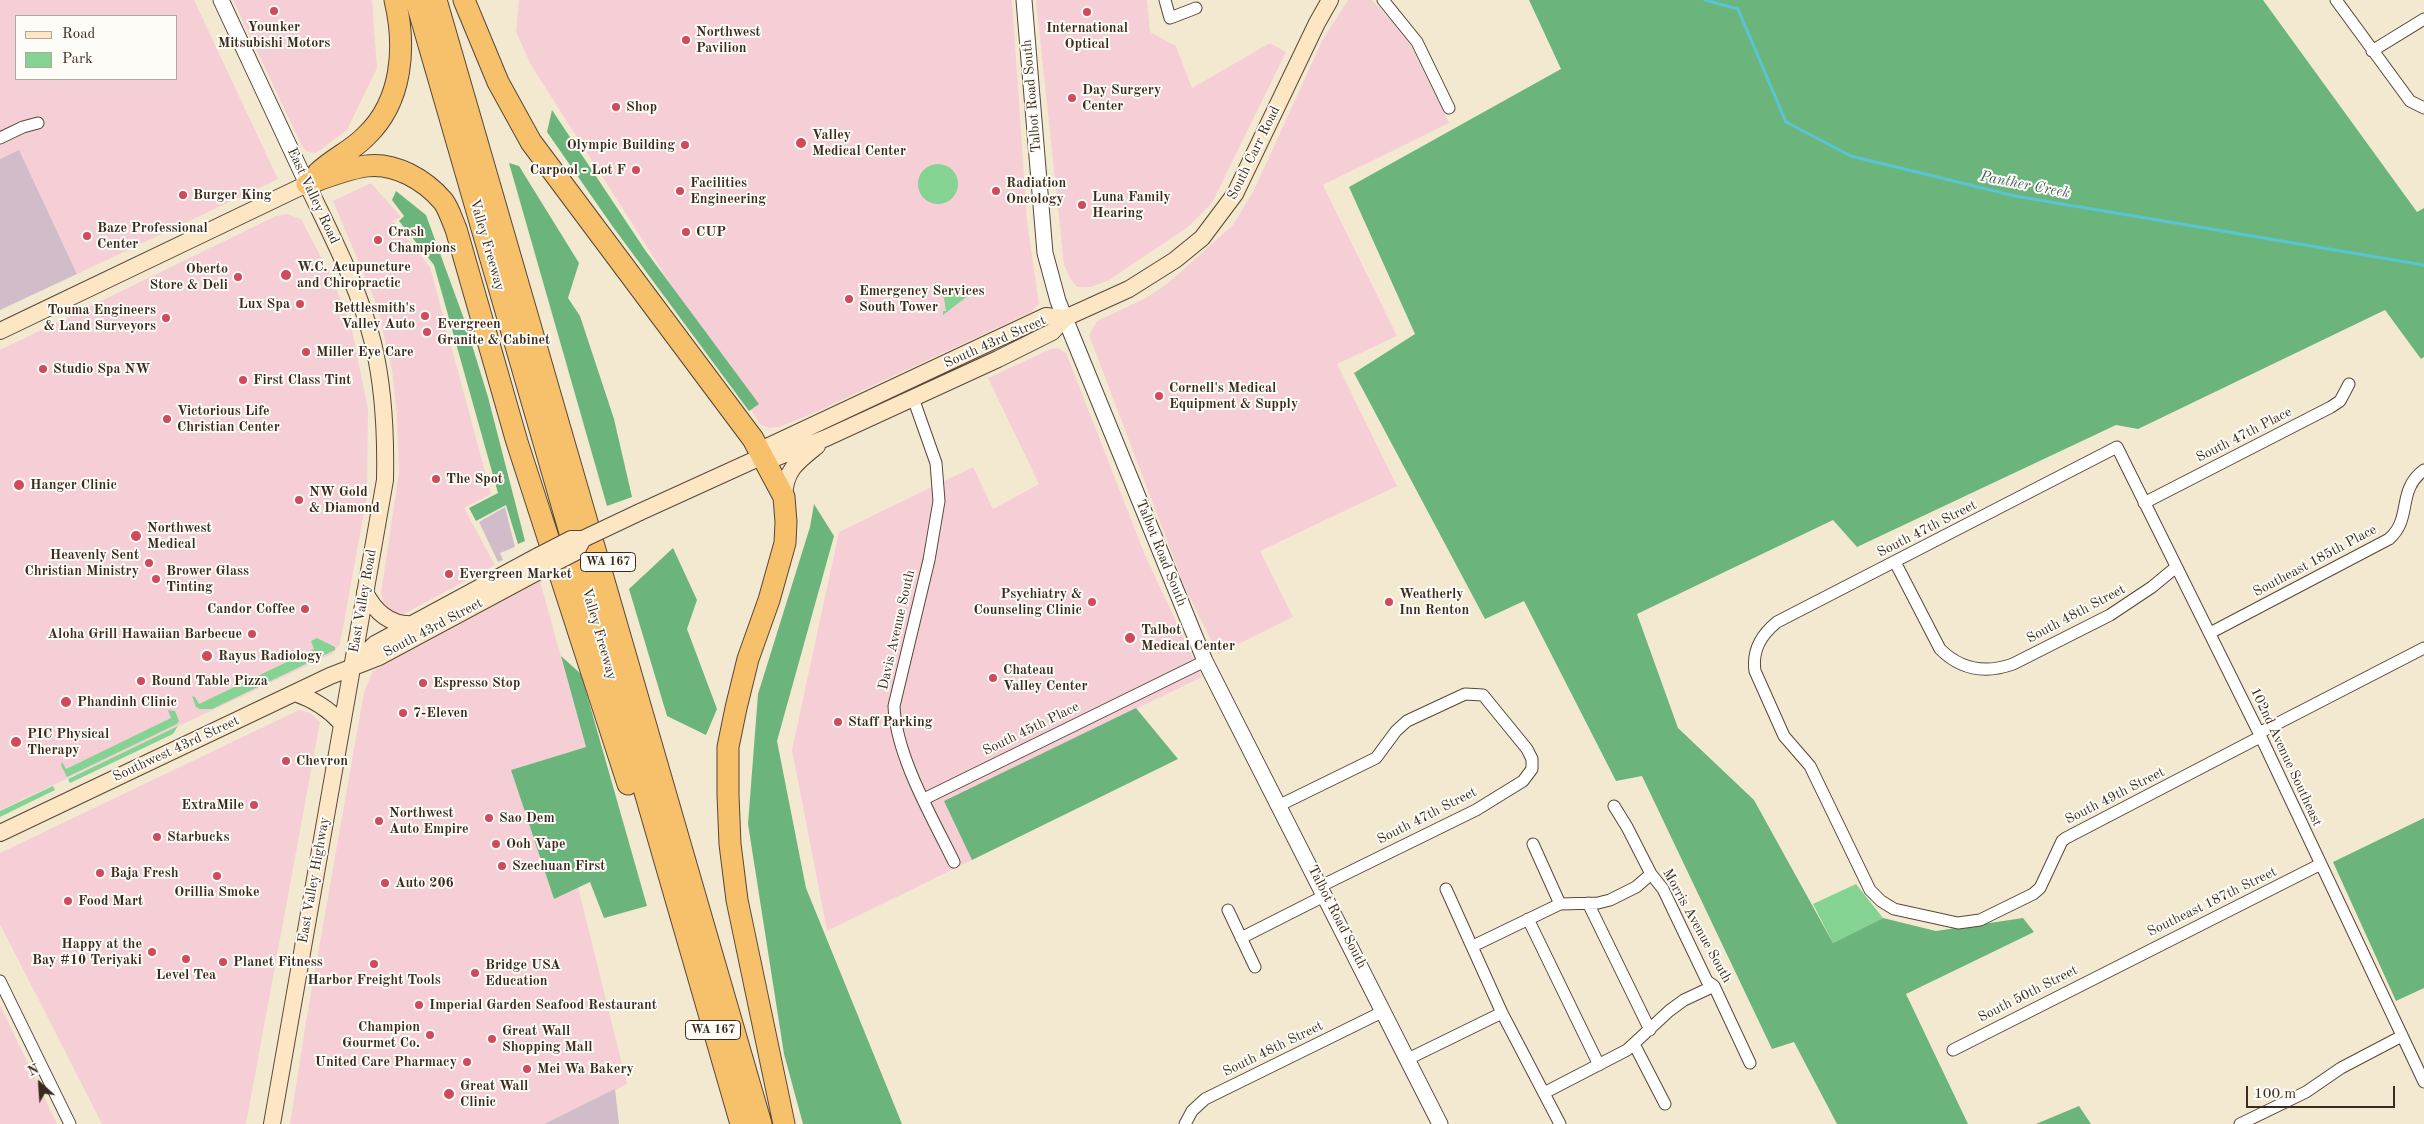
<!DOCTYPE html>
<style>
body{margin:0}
#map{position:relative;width:2424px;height:1124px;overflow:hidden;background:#f3e9d1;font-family:"Old Standard TT",serif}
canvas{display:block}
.legend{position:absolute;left:15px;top:15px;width:162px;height:65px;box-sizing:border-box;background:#fdfcf7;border:1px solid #afa8a0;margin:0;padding:6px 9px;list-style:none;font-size:15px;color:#3b2a1e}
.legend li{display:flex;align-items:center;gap:10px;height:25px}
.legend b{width:25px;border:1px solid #afa8a0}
.north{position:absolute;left:15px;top:1059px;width:50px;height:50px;-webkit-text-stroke:4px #fdfcf7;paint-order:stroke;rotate:334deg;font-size:14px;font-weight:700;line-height:20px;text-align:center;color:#3b2a1e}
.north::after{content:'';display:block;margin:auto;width:18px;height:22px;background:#3b2a1e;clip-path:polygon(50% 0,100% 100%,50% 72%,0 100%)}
.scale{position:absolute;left:2246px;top:1086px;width:149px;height:22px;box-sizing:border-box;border:2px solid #3b2a1e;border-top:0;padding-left:6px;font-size:15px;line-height:18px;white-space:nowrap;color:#3b2a1e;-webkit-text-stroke:4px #fdfcf7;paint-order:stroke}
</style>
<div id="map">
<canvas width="2424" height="1124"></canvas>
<ul class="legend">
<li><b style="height:6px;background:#fce6c4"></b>Road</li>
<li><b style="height:14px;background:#84d393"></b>Park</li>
</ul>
<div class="north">N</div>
<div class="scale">100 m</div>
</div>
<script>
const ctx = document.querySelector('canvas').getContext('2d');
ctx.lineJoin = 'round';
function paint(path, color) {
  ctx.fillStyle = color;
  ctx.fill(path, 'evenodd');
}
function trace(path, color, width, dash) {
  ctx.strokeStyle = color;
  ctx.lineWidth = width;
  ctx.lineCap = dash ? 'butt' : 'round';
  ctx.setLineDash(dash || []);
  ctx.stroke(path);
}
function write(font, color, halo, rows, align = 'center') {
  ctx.font = font + ' "Old Standard TT",serif';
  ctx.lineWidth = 4;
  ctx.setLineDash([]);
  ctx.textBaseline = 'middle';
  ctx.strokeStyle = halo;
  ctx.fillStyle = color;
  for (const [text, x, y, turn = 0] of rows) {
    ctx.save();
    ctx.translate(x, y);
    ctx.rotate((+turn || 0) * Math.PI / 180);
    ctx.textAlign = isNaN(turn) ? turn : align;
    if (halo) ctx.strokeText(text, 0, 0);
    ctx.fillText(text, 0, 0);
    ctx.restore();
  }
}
const built = new Path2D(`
 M0,0H194L278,179L77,274L19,151L0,159ZM16,16H176V79H16Z
 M233,0H372L377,68L347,130L316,153L306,151L301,144Z
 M519,0H1012L1027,220L1039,304L1031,312L816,412L779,427L769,428L760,424L531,65L516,32Z
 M1036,0H1147L1150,32L1176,46L1192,88L1270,43L1286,52L1212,203L1188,227L1109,280L1091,287H1077L1071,280L1064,265Z
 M1348,0H1372L1403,34L1413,50L1449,123L1323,185L1397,336L1337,364L1397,486L1260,551L1293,617L1218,654L1185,588L1089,335L1097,321L1146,298L1167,284L1233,225L1254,190L1323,39Z
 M371,183L401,217L393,221L430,267L491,494L464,508L495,565L404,614L393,613L385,607L381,593L399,472L397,416L392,370L380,319L373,296L333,201Z
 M287,214L301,219L333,280L352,331L368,409L367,496L340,644L332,654L0,810V350L276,216Z
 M1058,348L1066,353L1145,555L1202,677L945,801L972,860L827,931L792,750L839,532L973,467L993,509L1039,484L988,378L1051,349Z
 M540,581L586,747L511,770L554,899L578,887L627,1084L544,1124H290L306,1022L364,692L373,671Z
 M299,710L310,713L320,722L246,1124H102L0,924V853Z
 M0,1005L57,1124H0Z`);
const industrial = new Path2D(`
 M19,150L77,274L0,310V159Z
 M505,507L515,547L500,553L503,560L498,562L479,522Z
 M615,1089L619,1124H544Z`);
const green = new Path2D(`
 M918 184a20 20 0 1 1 40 0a20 20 0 1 1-40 0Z
 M966,288L969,295L943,315V311H946L944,298L935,291Z
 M317,638L335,647V650L212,709H200L196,707L192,696L195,697L199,704L314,649L311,641Z
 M168,710L175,711L179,721L177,724L67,777L61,765L62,762L66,769L171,718Z
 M178,726L173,734L70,783L68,779Z
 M53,786L55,790L0,817V811Z
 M1856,884L1883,918L1833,943L1813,904Z`);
const forest = new Path2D(`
 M1529,0H2263L2417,212L2424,208V357L2421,359L2385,310L2138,429L2116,425L1857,547L1833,520L1637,614L1678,728L1754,800L1833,943L1883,918L1936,931L2023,918L2034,932L1906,994L1968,1124H1837L1794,1042L1772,1049L1642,776L1616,781L1524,601L1485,619L1354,373L1415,334L1349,187L1561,69Z
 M552,110L645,250L759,404L749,411L613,227L547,132Z
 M509,163L519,166L579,263L568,298L580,316L614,419L632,497L607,506Z
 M396,191L426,215L464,319L488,397L525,541L518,544L506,505L476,521L469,508L498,493L434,265L399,221L404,216L392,200Z
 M814,504L834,536L777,741L806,888L902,1124H803L784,1054L748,824L758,694L810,527Z
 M673,548L697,600L687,629L717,709L706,735L667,716L629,589Z
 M561,656L581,674L647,906L604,918L590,882L554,899L511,770L586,747Z
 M1136,708L1178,759L972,860L944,801Z
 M2424,818V988L2396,1001L2333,862Z
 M2079,1106L2091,1124H2036Z`);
const stream = new Path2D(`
 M1705,0L1738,9L1786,122L1851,156L2015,196L2424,265`);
const minor = new Path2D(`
 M1165,0L1170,18L1196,8
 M1383,0L1417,42L1449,108
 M2336,0L2410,101L2424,108
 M2372,51L2424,19
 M0,138L23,127L38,123
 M913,398L936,463L939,501L929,560L894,706C896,756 932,817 954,862
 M2144,503L2331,407L2340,401L2349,384
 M1895,562L1940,649C1961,670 1985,674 2013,664L2110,615L2152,587L2175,568
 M2210,633L2389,539C2413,518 2396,491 2424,470
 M2259,733L2424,648
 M2260,737L2066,838L2062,841L2040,888L2033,894L1980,920L1958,923L1894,909L1881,901L1870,890L1810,766L1784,736L1755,671C1752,650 1761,635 1777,622L2117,447L2259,733L2424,1082
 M924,799L1205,661
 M1280,805L1376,758L1396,731L1407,721L1465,694L1483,695L1527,749L1532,759V769L1523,781L1476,810L1321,886
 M1614,806L1627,827L1651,874L1663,889L1707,981L1714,986L1750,1063
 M1533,844L1560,904
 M1446,889L1502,1013L1560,1124
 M1588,903L1650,1030
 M1228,910L1255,967
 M1528,919L1599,1065
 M1241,938L1326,895
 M1473,946L1560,904L1598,903L1610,900L1636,887L1651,874
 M0,981L70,1124
 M1634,1044L1665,1104
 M1953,1050L2321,864
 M1408,1059L1502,1013
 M1544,1093L1627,1050L1669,1011L1684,1000L1714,986
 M1185,1124L1192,1111L1205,1099L1384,1011
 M2240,1124L2306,1092L2341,1068L2402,1036`);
const tertiary = new Path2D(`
 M221,0L307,184
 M1024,0L1045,253L1058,301L1205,661L1440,1124`);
const secondary = new Path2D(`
 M0,331L307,184C331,235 359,287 373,343C384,388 386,433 385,480L272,1124
 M763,456L775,458L826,438L998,359L1052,332L1065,318L1129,289L1175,260L1202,238L1235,194L1317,23L1330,0
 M784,497C785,470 797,462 817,446
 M640,512L763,456L769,446L1046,316L1065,318
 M365,592C375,612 390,626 414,624
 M355,663L375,644L538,556
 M295,693C312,699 329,709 341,723
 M0,833L330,676L379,657L543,569`);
const motorway = new Path2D(`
 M416,0L741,1124
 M436,0L761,1124
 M464,0L498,82L531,142L753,439L784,497L786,522L785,543L769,600L748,659L736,708L728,747V795L730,844L737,900L784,1124
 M318,173C332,159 352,151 366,136C403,101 406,46 395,0
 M307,184C326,177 346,169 366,166C395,162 425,180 443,201C449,209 452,220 456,229L517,442L628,784`);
const secondaryBridge = new Path2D(`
 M538,556L571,539H583L640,512
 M543,569L576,552L583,539`);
const markers = [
 [274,11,5,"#d1495b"],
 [1087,12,5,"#d1495b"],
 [686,40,5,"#d1495b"],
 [1072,98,5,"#d1495b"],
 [616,107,5,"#d1495b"],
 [801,143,6,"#d1495b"],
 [685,145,5,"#d1495b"],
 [636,170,5,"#d1495b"],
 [680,191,5,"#d1495b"],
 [996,191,5,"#d1495b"],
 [183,195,5,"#d1495b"],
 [1082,205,5,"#d1495b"],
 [686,232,5,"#d1495b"],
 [87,236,5,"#d1495b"],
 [378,240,5,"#d1495b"],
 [286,275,6,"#d1495b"],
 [238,277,5,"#d1495b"],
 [849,299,5,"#d1495b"],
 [300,304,5,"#d1495b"],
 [425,316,5,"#d1495b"],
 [166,318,5,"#d1495b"],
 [427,332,5,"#d1495b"],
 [306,352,5,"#d1495b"],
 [43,369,5,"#d1495b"],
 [243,380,5,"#d1495b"],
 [1159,396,5,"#d1495b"],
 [167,419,5,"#d1495b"],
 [436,479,5,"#d1495b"],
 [19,485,6,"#d1495b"],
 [299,500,5,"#d1495b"],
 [136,536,6,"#d1495b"],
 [149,563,5,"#d1495b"],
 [449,574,5,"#d1495b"],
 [156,579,5,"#d1495b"],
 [1092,602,5,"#d1495b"],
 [1389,602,5,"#d1495b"],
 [305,609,5,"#d1495b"],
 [252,634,5,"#d1495b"],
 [1130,638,6,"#d1495b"],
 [207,656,6,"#d1495b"],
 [993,678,5,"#d1495b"],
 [141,681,5,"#d1495b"],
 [423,683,5,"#d1495b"],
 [66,702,6,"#d1495b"],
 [403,713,5,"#d1495b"],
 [838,722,5,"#d1495b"],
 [16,742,6,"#d1495b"],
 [286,761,5,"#d1495b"],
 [254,805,5,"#d1495b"],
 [489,818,5,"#d1495b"],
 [379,821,5,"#d1495b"],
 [157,837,5,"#d1495b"],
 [496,844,5,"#d1495b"],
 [502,866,5,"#d1495b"],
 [100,873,5,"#d1495b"],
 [217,876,5,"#d1495b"],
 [385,883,5,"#d1495b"],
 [68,901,5,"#d1495b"],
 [152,952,5,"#d1495b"],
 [186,959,5,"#d1495b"],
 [223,962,5,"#d1495b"],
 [374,964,5,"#d1495b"],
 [475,973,5,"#d1495b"],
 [419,1005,5,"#d1495b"],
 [430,1035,5,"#d1495b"],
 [492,1039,5,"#d1495b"],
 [467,1062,5,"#d1495b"],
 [527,1069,5,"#d1495b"],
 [449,1094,6,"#d1495b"]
];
const shields = [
 [608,562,55],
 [713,1030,55]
];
const shieldNames = [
 ["WA 167",608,562],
 ["WA 167",713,1030]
];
const poiNames = [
 ["Younker",274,27,"center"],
 ["Mitsubishi Motors",274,43,"center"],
 ["International",1087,28,"center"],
 ["Optical",1087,44,"center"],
 ["Northwest",696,32],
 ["Pavilion",696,48],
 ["Day Surgery",1082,90],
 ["Center",1082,106],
 ["Shop",626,107],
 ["Valley",812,135],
 ["Medical Center",812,151],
 ["Olympic Building",675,145,"right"],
 ["Carpool - Lot F",626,170,"right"],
 ["Facilities",690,183],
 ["Engineering",690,199],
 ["Radiation",1006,183],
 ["Oncology",1006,199],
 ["Burger King",193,195],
 ["Luna Family",1092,197],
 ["Hearing",1092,213],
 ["Baze Professional",97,228],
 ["Center",97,244],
 ["Crash",388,232],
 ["Champions",388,248],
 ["CUP",696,232],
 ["W.C. Acupuncture",297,267],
 ["and Chiropractic",297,283],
 ["Oberto",228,269,"right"],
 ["Store & Deli",228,285,"right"],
 ["Emergency Services",859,291],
 ["South Tower",859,307],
 ["Lux Spa",290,304,"right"],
 ["Bettlesmith's",415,308,"right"],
 ["Valley Auto",415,324,"right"],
 ["Touma Engineers",156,310,"right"],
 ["& Land Surveyors",156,326,"right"],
 ["Evergreen",437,324],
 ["Granite & Cabinet",437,340],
 ["Miller Eye Care",316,352],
 ["Studio Spa NW",53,369],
 ["First Class Tint",253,380],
 ["Cornell's Medical",1169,388],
 ["Equipment & Supply",1169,404],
 ["Victorious Life",177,411],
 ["Christian Center",177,427],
 ["The Spot",446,479],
 ["Hanger Clinic",30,485],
 ["NW Gold",309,492],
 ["& Diamond",309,508],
 ["Northwest",147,528],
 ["Medical",147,544],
 ["Heavenly Sent",139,555,"right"],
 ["Christian Ministry",139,571,"right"],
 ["Brower Glass",166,571],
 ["Tinting",166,587],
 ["Evergreen Market",459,574],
 ["Psychiatry &",1082,594,"right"],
 ["Counseling Clinic",1082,610,"right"],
 ["Weatherly",1399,594],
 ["Inn Renton",1399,610],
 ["Candor Coffee",295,609,"right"],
 ["Talbot",1141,630],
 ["Medical Center",1141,646],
 ["Aloha Grill Hawaiian Barbecue",242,634,"right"],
 ["Rayus Radiology",218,656],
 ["Chateau",1003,670],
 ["Valley Center",1003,686],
 ["Round Table Pizza",151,681],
 ["Espresso Stop",433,683],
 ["Phandinh Clinic",77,702],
 ["7-Eleven",413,713],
 ["Staff Parking",848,722],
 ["PIC Physical",27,734],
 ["Therapy",27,750],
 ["Chevron",296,761],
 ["ExtraMile",244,805,"right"],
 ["Northwest",389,813],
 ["Auto Empire",389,829],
 ["Sao Dem",499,818],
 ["Starbucks",167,837],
 ["Ooh Vape",506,844],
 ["Szechuan First",512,866],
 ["Baja Fresh",110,873],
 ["Auto 206",395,883],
 ["Orillia Smoke",217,892,"center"],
 ["Food Mart",78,901],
 ["Happy at the",142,944,"right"],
 ["Bay #10 Teriyaki",142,960,"right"],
 ["Planet Fitness",233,962],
 ["Bridge USA",485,965],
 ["Education",485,981],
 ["Level Tea",186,975,"center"],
 ["Harbor Freight Tools",374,980,"center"],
 ["Imperial Garden Seafood Restaurant",429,1005],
 ["Champion",420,1027,"right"],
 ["Gourmet Co.",420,1043,"right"],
 ["Great Wall",502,1031],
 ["Shopping Mall",502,1047],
 ["United Care Pharmacy",457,1062,"right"],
 ["Mei Wa Bakery",537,1069],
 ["Great Wall",460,1086],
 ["Clinic",460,1102]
];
const streetNames = [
 ["Talbot Road South",1032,96,-95],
 ["South Carr Road",1254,153,-64],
 ["East Valley Road",313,196,65],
 ["Valley Freeway",487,245,74],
 ["South 43rd Street",995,342,-24],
 ["South 47th Place",2244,435,-27],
 ["South 47th Street",1927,529,-27],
 ["Talbot Road South",1161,553,68],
 ["Southeast 185th Place",2315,561,-28],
 ["East Valley Road",363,601,-80],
 ["South 48th Street",2076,614,-28],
 ["South 43rd Street",433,628,-28],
 ["Davis Avenue South",897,630,-77],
 ["Valley Freeway",599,634,74],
 ["South 45th Place",1031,729,-26],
 ["Southwest 43rd Street",176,749,-25],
 ["102nd Avenue Southeast",2286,757,65],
 ["South 49th Street",2115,796,-27],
 ["South 47th Street",1427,816,-27],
 ["East Valley Highway",314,880,-80],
 ["Southeast 187th Street",2212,902,-26],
 ["Talbot Road South",1337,917,63],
 ["Morris Avenue South",1697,926,61],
 ["South 50th Street",2028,994,-27],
 ["South 48th Street",1273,1049,-26]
];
const waterNames = [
 ["Panther Creek",2025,185,11]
];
paint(built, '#f6cfd6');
paint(industrial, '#d1bdc9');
paint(green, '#84d393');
paint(forest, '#6bb57d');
trace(stream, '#59c4d4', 3);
trace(minor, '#574739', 13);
trace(tertiary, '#574739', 17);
trace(secondary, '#574739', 18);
trace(motorway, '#574739', 23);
trace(minor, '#fff', 11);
trace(tertiary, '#fff', 15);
trace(secondary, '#fce6c4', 16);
trace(motorway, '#f7c06b', 21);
trace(secondaryBridge, '#574739', 18, []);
trace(secondaryBridge, '#fce6c4', 16);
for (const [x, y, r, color] of markers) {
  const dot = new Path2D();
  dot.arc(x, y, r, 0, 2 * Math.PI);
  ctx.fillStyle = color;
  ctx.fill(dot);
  trace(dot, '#fdfcf7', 2);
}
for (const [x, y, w] of shields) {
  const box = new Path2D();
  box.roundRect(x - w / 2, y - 9.5, w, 19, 4);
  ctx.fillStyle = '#fdfcf7';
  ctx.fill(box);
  trace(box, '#3b2a1e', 1);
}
write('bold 12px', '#3b2a1e', null, shieldNames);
write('bold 14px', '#3b2a1e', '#fdfcf7', poiNames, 'left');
write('14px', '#3b2a1e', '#fdfcf7', streetNames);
write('italic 15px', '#46605e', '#fdfcf7', waterNames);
</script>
